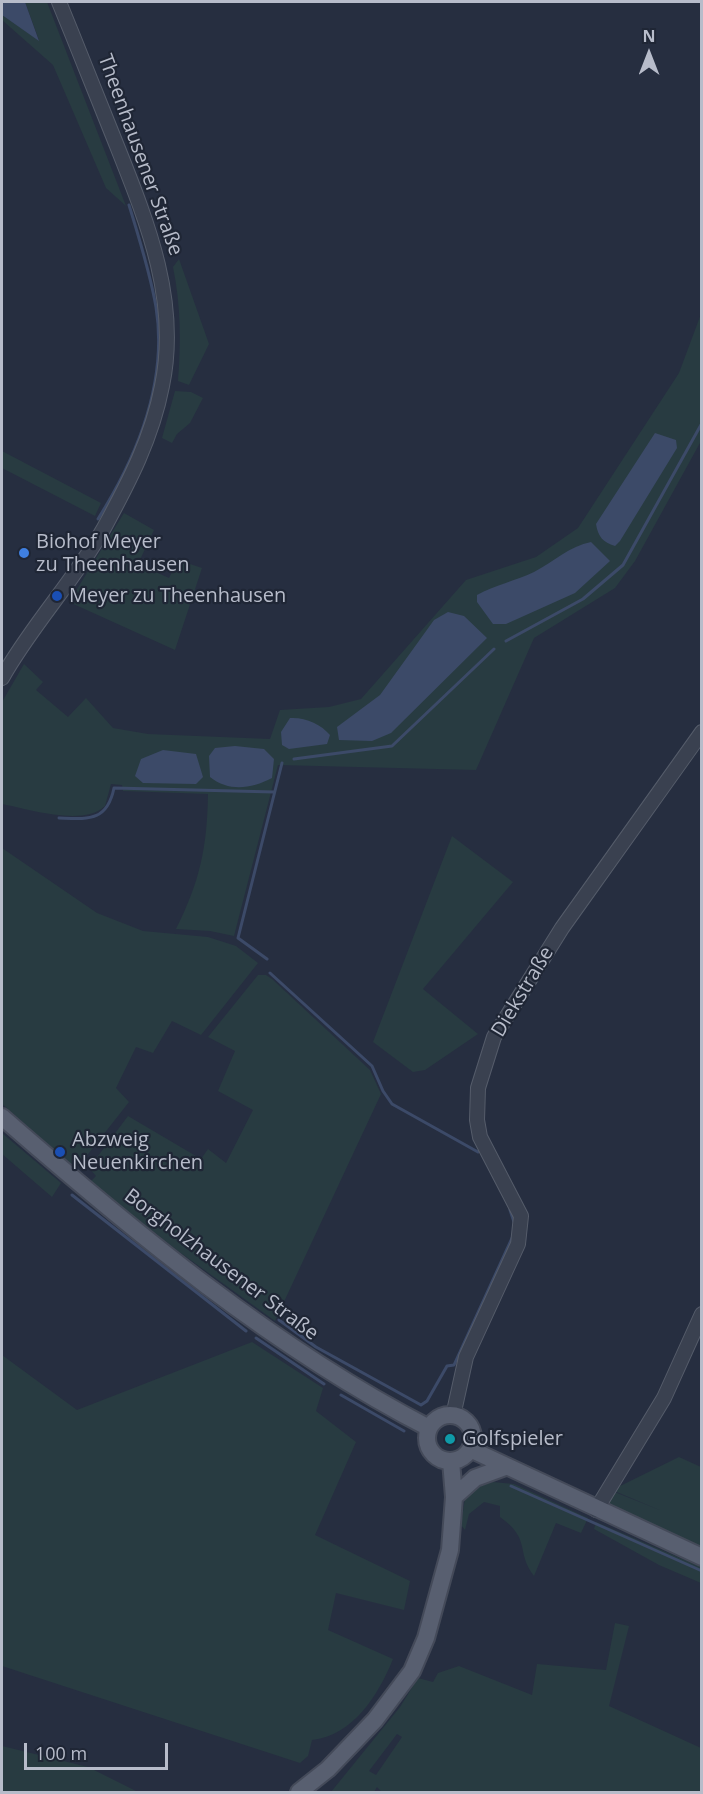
<!DOCTYPE html>
<meta charset="utf-8">
<style>
body{margin:0}
#map{position:relative;width:703px;height:1794px;overflow:hidden;background:#262e40;font-family:"Open Sans",sans-serif}
canvas{display:block}
.frame{position:absolute;inset:0;border:3px solid #b7bcca;pointer-events:none}
.north{position:absolute;left:619px;top:24px;width:60px;height:60px;-webkit-text-stroke:4px #1f2635;paint-order:stroke;rotate:0deg;font-size:16px;font-weight:700;line-height:24px;text-align:center;color:#b7bcca}
.north::after{content:'';display:block;margin:auto;width:21px;height:27px;background:#b7bcca;clip-path:polygon(50% 0,100% 100%,50% 72%,0 100%)}
.scale{position:absolute;left:24px;top:1743px;width:144px;height:27px;box-sizing:border-box;border:3px solid #b7bcca;border-top:0;padding-left:8px;font-size:18px;line-height:21px;white-space:nowrap;color:#b7bcca;-webkit-text-stroke:4px #1f2635;paint-order:stroke}
</style>
<div id="map">
<canvas width="703" height="1794"></canvas>
<div class="frame"></div>
<div class="north">N</div>
<div class="scale">100 m</div>
</div>
<script>
const ctx = document.querySelector('canvas').getContext('2d');
ctx.lineJoin = 'round';
function paint(path, color) {
  ctx.fillStyle = color;
  ctx.fill(path, 'evenodd');
}
function trace(path, color, width, dash) {
  ctx.strokeStyle = color;
  ctx.lineWidth = width;
  ctx.lineCap = dash ? 'butt' : 'round';
  ctx.setLineDash(dash || []);
  ctx.stroke(path);
}
function write(font, color, halo, rows, align = 'center') {
  ctx.font = font + ' "Open Sans",sans-serif';
  ctx.lineWidth = 4.5;
  ctx.setLineDash([]);
  ctx.textBaseline = 'middle';
  ctx.strokeStyle = halo;
  ctx.fillStyle = color;
  for (const [text, x, y, turn = 0] of rows) {
    ctx.save();
    ctx.translate(x, y);
    ctx.rotate((+turn || 0) * Math.PI / 180);
    ctx.textAlign = isNaN(turn) ? turn : align;
    if (halo) ctx.strokeText(text, 0, 0);
    ctx.fillText(text, 0, 0);
    ctx.restore();
  }
}
const green = new Path2D(`
 M25,2H47L126,206L106,188L53,65L2,20V15L39,40Z
 M179,259L209,344L189,385L178,381C181,342 181,306 173,267Z
 M701,314V441L635,561L615,588L534,638L476,770L278,765L234,936L210,931L176,929C200,881 207,848 208,794L123,791L122,785L111,784L105,806C83,827 29,809 2,804V702L24,664L43,682L36,690L68,717L86,698L113,728L148,734L270,739L280,710L329,707L361,699L466,580L536,557L578,528L679,373Z
 M175,391L191,392L203,398L190,423L177,434L172,443L162,438Z
 M2,451L101,503L95,516L2,468Z
 M124,513L154,530L138,564L169,578L178,560L202,568L175,650L69,602Z
 M452,836L513,882L423,989L478,1034L425,1070L413,1072L373,1042Z
 M2,848L97,913L143,931L208,937L236,946L258,963L201,1035L172,1021L153,1053L136,1047L116,1088L129,1102L85,1158L74,1167L2,1104Z
 M258,975H266L272,979L370,1070L381,1094L275,1321L178,1251L90,1182L96,1176L89,1168L128,1116L201,1159L208,1149L226,1163L253,1110L218,1091L235,1051L208,1037Z
 M2,1133L61,1183L52,1197L2,1154Z
 M252,1342L323,1388L316,1411L356,1442L315,1535L410,1581L404,1610L336,1593L328,1630L393,1659C379,1694 353,1736 312,1740L308,1756L300,1763L2,1666V1355L77,1410Z
 M679,1457L701,1467V1547L607,1503L612,1491L662,1511L612,1490Z
 M493,1482L514,1484L588,1518L581,1533L556,1523L534,1576C515,1551 532,1540 500,1517V1506L484,1502L469,1514L465,1530L461,1525L465,1498L475,1484L478,1487Z
 M596,1522L701,1567V1583L659,1565L594,1529Z
 M615,1623L629,1626L609,1706L701,1748V1792H382L377,1787L374,1792H331L400,1707L418,1678L433,1682L438,1673L459,1666L532,1695L537,1664L606,1670ZM397,1734L402,1737L376,1775L369,1771Z
 M2,1746L88,1767L138,1792H2Z`);
const water = new Path2D(`
 M2,2H25L39,41L2,15Z
 M655,433L676,440L677,448L620,541L615,546C603,542 598,537 596,524Z
 M591,542L610,561L575,593L506,624H493L477,602V595C495,585 515,581 534,572C553,562 570,546 591,542Z
 M448,612L464,616L487,638L391,733L372,741L339,740L337,727L380,695L434,620Z
 M290,718C305,717 321,724 330,735L327,744L289,749L282,745L281,732Z
 M235,746L264,749L274,759L272,778C251,789 229,792 210,777L209,756L215,748Z
 M163,750L196,754L203,777L196,784L143,783L135,776L141,759Z`);
const stream = new Path2D(`
 M98,519C137,457 168,382 156,307C150,272 139,238 129,205
 M506,641L583,599L623,565L702,423
 M294,759L392,746L494,649
 M59,818C88,819 107,822 114,788L274,792
 M267,959L238,938L282,763
 M270,973L372,1066L383,1091L392,1104L478,1152
 M72,1195L246,1331
 M510,1210L514,1222
 M279,1320L316,1347L421,1405L427,1401L447,1366L454,1365L512,1238
 M256,1338L324,1384
 M341,1395L404,1431
 M511,1486L702,1571`);
const minor = new Path2D(`
 M2,678C31,626 74,581 104,528C129,482 152,438 162,386C180,300 146,219 115,141C96,94 78,48 59,2
 M453,1416L466,1357L518,1244L521,1216L480,1137L477,1120L478,1088L494,1037L562,928L702,732
 M596,1510L664,1398L702,1314`);
const major = new Path2D(`
 M2,1117C134,1232 272,1347 429,1428
 M427 1438a23 23 0 1 1 46 0a23 23 0 1 1-46 0Z
 M470,1449L702,1557
 M454,1497L475,1478L505,1467
 M299,1792L328,1769L375,1720L412,1671L426,1638L450,1550L454,1497L451,1461`);
const markers = [
 [24,553,6,"#3f7fe0"],
 [57,596,6,"#1a4fb4"],
 [60,1152,6,"#1a4fb4"],
 [450,1439,6,"#0f9aa8"]
];
const streetNames = [
 ["Theenhausener Straße",140,155,70],
 ["Diekstraße",523,992,-59],
 ["Borgholzhausener Straße",221,1265,37]
];
const poiNames = [
 ["Biohof Meyer",36,542],
 ["zu Theenhausen",36,565],
 ["Meyer zu Theenhausen",69,596],
 ["Abzweig",72,1140],
 ["Neuenkirchen",72,1163],
 ["Golfspieler",462,1439]
];
paint(green, '#283b41');
paint(water, '#3c4a68');
trace(stream, '#3c4a68', 3);
trace(minor, '#555c6a', 16);
trace(major, '#444a59', 20);
trace(minor, '#3a4150', 14);
trace(major, '#585f70', 16);
for (const [x, y, r, color] of markers) {
  const dot = new Path2D();
  dot.arc(x, y, r, 0, 2 * Math.PI);
  ctx.fillStyle = color;
  ctx.fill(dot);
  trace(dot, '#1f2635', 2);
}
write('20px', '#b7bcca', '#1f2635', streetNames);
write('20px', '#b7bcca', '#1f2635', poiNames, 'left');
</script>
